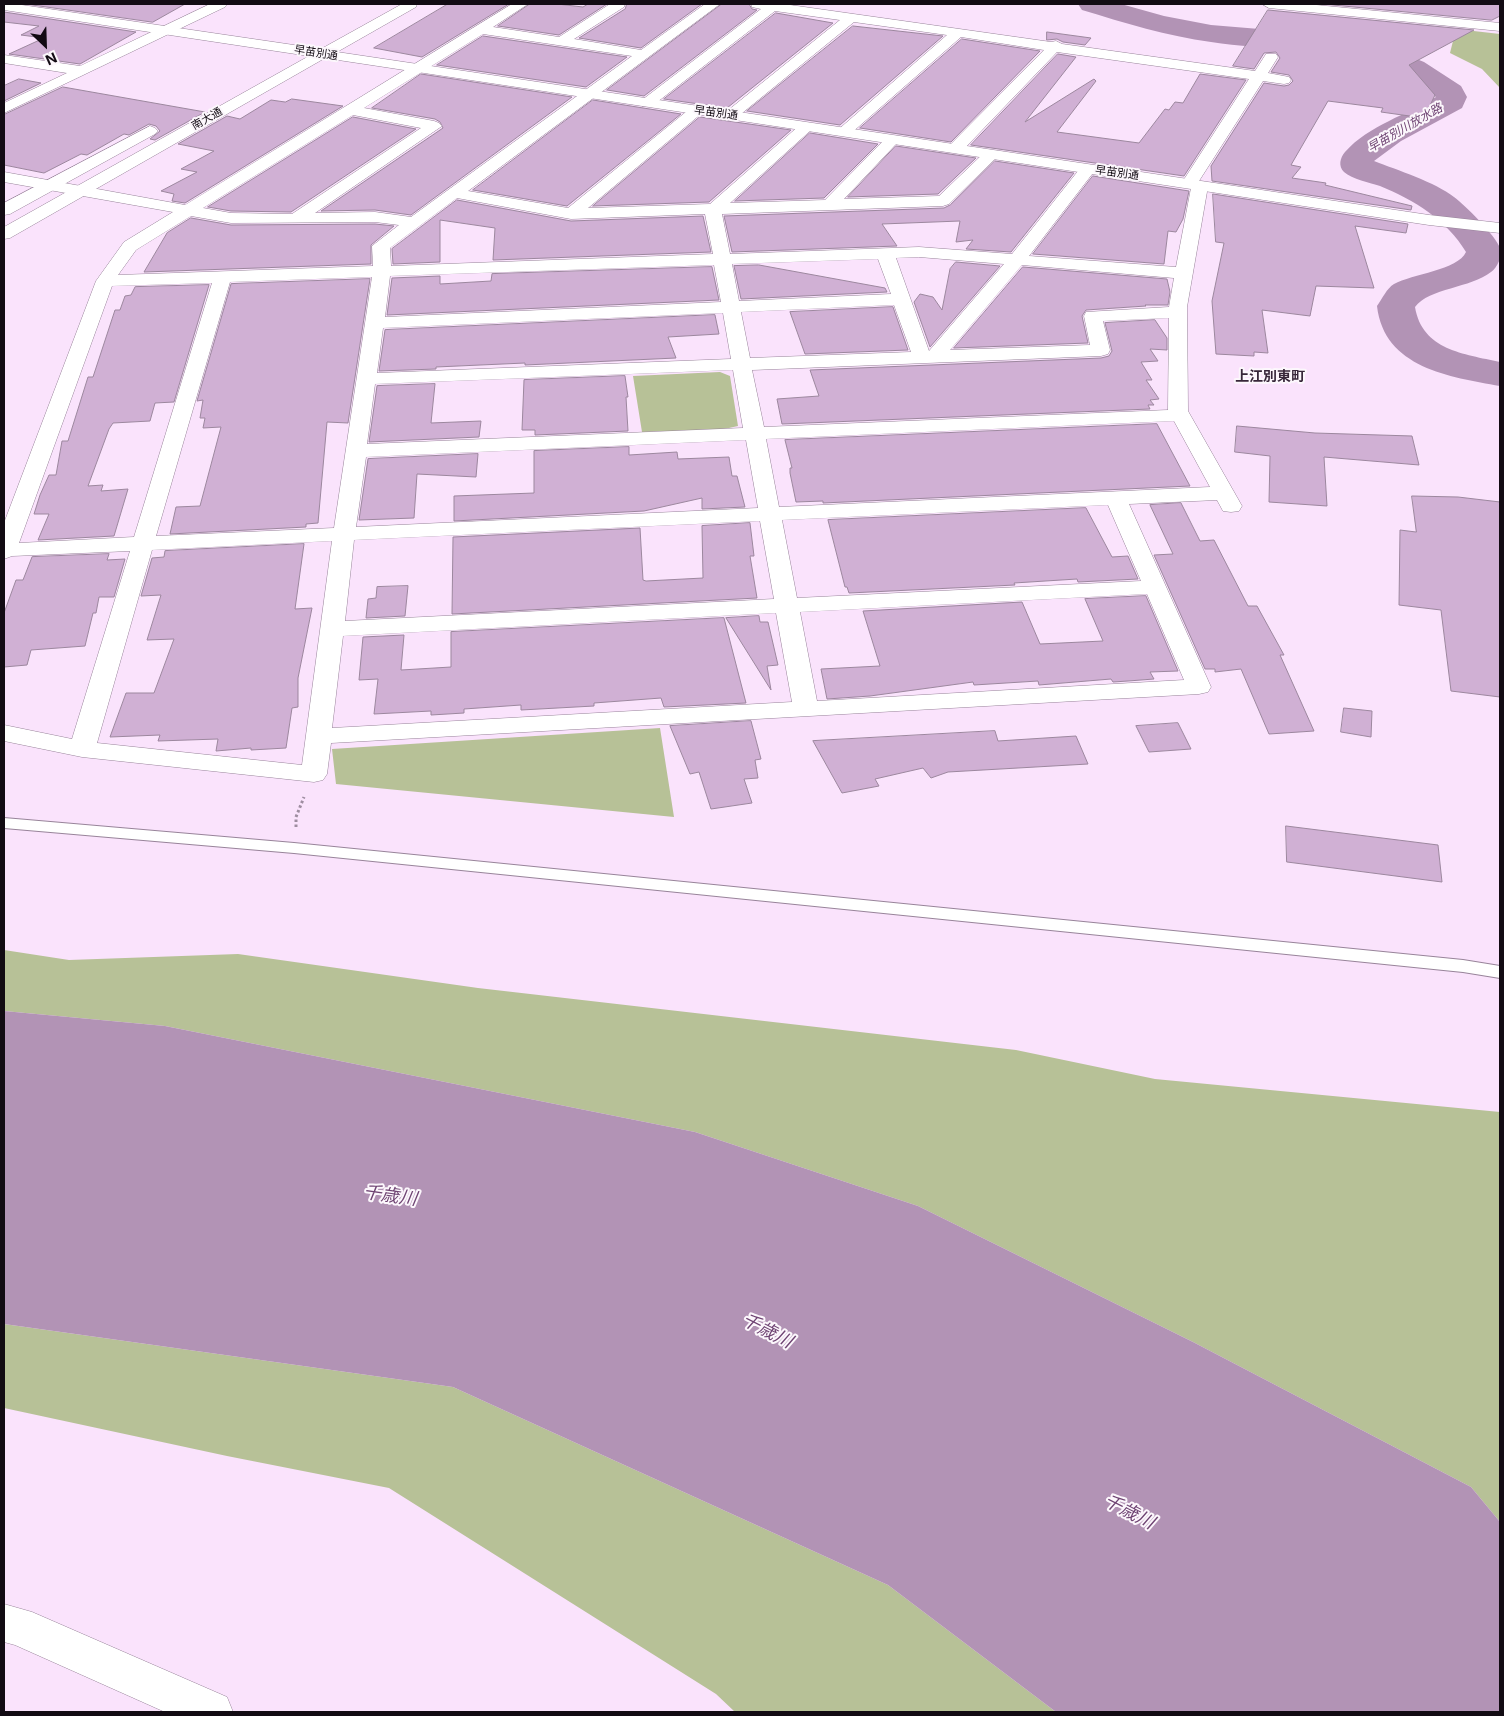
<!DOCTYPE html>
<meta charset="utf-8">
<style>
body{margin:0}
#map{position:relative;width:1504px;height:1716px;overflow:hidden;background:#fae3fc;font-family:Inter,sans-serif}
canvas{display:block}
.frame{position:absolute;inset:0;border:5px solid #120b13;pointer-events:none}
.north{position:absolute;left:20px;top:20px;width:50px;height:50px;-webkit-text-stroke:4px #fcf7fc;paint-order:stroke;rotate:156deg;font-size:14px;font-weight:700;line-height:20px;text-align:center;color:#120b13}
.north::after{content:'';display:block;margin:auto;width:18px;height:22px;background:#120b13;clip-path:polygon(50% 0,100% 100%,50% 72%,0 100%)}
</style>
<div id="map">
<canvas width="1504" height="1716"></canvas>
<div class="frame"></div>
<div class="north">N</div>
</div>
<script>
const ctx = document.querySelector('canvas').getContext('2d');
ctx.lineJoin = 'round';
function paint(path, color) {
  ctx.fillStyle = color;
  ctx.fill(path, 'evenodd');
}
function trace(path, color, width, dash) {
  ctx.strokeStyle = color;
  ctx.lineWidth = width;
  ctx.lineCap = dash ? 'butt' : 'round';
  ctx.setLineDash(dash || []);
  ctx.stroke(path);
}
function write(font, color, halo, rows, align = 'center') {
  ctx.font = font + ' Inter,"Noto Sans JP",sans-serif';
  ctx.lineWidth = 4;
  ctx.setLineDash([]);
  ctx.textBaseline = 'middle';
  ctx.strokeStyle = halo;
  ctx.fillStyle = color;
  for (const [text, x, y, turn = 0] of rows) {
    ctx.save();
    ctx.translate(x, y);
    ctx.rotate((+turn || 0) * Math.PI / 180);
    ctx.textAlign = isNaN(turn) ? turn : align;
    if (halo) ctx.strokeText(text, 0, 0);
    ctx.fillText(text, 0, 0);
    ctx.restore();
  }
}
const green = new Path2D(`
 M1456,29L1500,34V88L1482,69L1450,53Z
 M720,372L730,376L738,426L720,430L642,432L633,376Z
 M660,728L674,817L336,784L332,749Z
 M4,950L69,960L238,954L478,988L1016,1050L1155,1079L1500,1112V1522L1471,1487L1193,1342L918,1206L695,1132L165,1026L4,1011Z
 M4,1324L453,1387L888,1585L1056,1712H735L716,1694L389,1488L227,1456L4,1408Z`);
const water = new Path2D(`
 M4,1011L165,1026L695,1132L918,1206L1193,1342L1471,1487L1500,1522V1712H1056L888,1585L453,1387L4,1324Z`);
const river = new Path2D(`
 M1078,4H1121L1164,16L1211,25L1320,34L1365,42L1397,51L1424,62L1461,86L1467,97L1462,108L1401,141L1374,161C1397,170 1435,182 1454,197C1465,205 1496,236 1500,248C1503,256 1497,268 1491,272C1471,288 1429,288 1415,307C1422,350 1464,354 1500,362V386C1450,377 1384,368 1377,306C1382,299 1387,288 1394,284C1412,274 1458,270 1466,252C1447,220 1414,200 1380,186C1370,183 1352,179 1344,172C1338,166 1340,158 1345,152C1369,125 1407,115 1436,97C1417,84 1399,72 1377,64C1324,45 1266,51 1211,42C1167,36 1125,23 1082,10Z`);
const building = new Path2D(`
 M26,4H185L153,22Z
 M448,4H509L422,57L374,48Z
 M530,4H557L583,7L588,4H607L559,35L498,26Z
 M627,4H702L641,48L579,38L625,9Z
 M722,4H749L752,9L757,10L644,96L607,90Z
 M1323,4H1500V16L1492,20Z
 M1268,10L1474,30L1409,65L1435,95L1424,118L1381,112L1383,108L1328,101L1291,165L1301,167L1292,178L1326,183L1325,185L1412,206L1411,210L1212,181L1211,166L1264,83L1284,86L1289,85L1293,81L1289,75L1271,72L1280,58L1276,52L1264,53L1254,69L1233,66Z
 M4,12L136,32L80,64L9,54L44,38L21,35L39,26L4,22Z
 M776,13L833,23L727,108L664,99Z
 M853,26L943,36L840,125L747,111Z
 M1047,32L1091,38L1085,45L1063,42L1057,39L1047,40Z
 M483,36L627,57L586,87L437,65Z
 M962,39L1040,51L951,142L860,128Z
 M1058,54L1076,57L1025,122L1094,79L1096,81L1057,132L1139,143L1165,109L1169,110L1175,102L1183,103L1200,74L1246,80L1184,176L971,145Z
 M421,74L572,97L411,215L375,210L321,211L443,128L440,122L435,119L372,108Z
 M19,79L41,83L4,101V86Z
 M63,87L205,112L155,140L150,139L160,131L156,126L149,124L129,135L124,134L87,155L81,154L44,173L4,165V115Z
 M292,99L343,106L185,203L172,201L174,194L161,191L197,172L181,169L214,151L178,144L227,116L240,119L271,100L285,102Z
 M593,100L681,114L567,206L473,190Z
 M353,117L416,129L291,212L231,211L208,207Z
 M700,117L791,130L709,202L593,206Z
 M810,133L878,144L824,198L735,201Z
 M896,146L976,158L938,194L848,197Z
 M995,161L1074,173L1011,252L966,249L973,240L956,242L960,221L882,224L897,246L732,252L724,216L944,208L950,205Z
 M1093,176L1189,191L1183,219L1176,232L1168,231L1164,264L1033,254Z
 M1213,194L1408,224L1406,233L1355,226L1374,288L1316,286L1310,316L1262,310L1268,353L1254,352V356L1216,354L1212,301L1224,243L1216,242Z
 M457,200L571,221L703,216L711,252L493,260L495,228L440,220V262L393,264L392,249Z
 M191,218L231,225L375,224L394,226L371,245V264L144,272L167,233Z
 M956,262L1000,266L930,347L914,302L920,294L933,297L942,310L950,269Z
 M759,265L885,288L887,292L741,299L734,266Z
 M712,267L719,300L387,315L392,278L440,276V284L491,281L492,274Z
 M1023,267L1167,279L1170,292L1168,305H1145L1146,306L1086,310L1082,316L1088,343L954,348Z
 M370,279L348,423L327,422L318,523L306,524V527L170,534L176,507L200,506L221,427L203,428L205,418H200L203,400L197,401L231,284Z
 M209,285L174,402L155,403L150,421L113,423L109,429L88,486L103,485L101,491L128,489L114,536L38,540L49,514H34L40,495L49,475H56L62,441H68L88,377H93L115,310H120L125,296L131,295L135,287Z
 M893,307L908,350L805,354L790,312Z
 M715,315L719,334L668,337L676,358L525,365V363L436,367V369L379,371L385,330Z
 M1155,320L1167,338V350L1150,349L1158,361L1141,362L1152,380H1146L1159,399L1150,400L1154,405H1148L1150,409L782,424L777,399L819,396L810,370L1101,358L1109,356L1112,351L1105,323Z
 M625,376L628,397H626L628,431L535,435V430H522L524,380Z
 M435,384L431,423L481,421L479,437L369,442L377,386Z
 M1157,424L1190,486L823,503V501L796,502L790,473V468H792L785,440Z
 M1237,426L1315,433L1412,436L1419,465L1324,457L1327,506L1269,502L1270,456L1235,452Z
 M629,447V455L677,452L678,459L729,457L732,476H737L745,507L702,509V498L644,511L454,521V496L534,493V451Z
 M478,454L476,477L417,474L414,518L359,520L368,459Z
 M1412,496L1458,497L1500,502V697L1451,691L1441,610L1399,605L1400,530L1416,532Z
 M1181,503L1200,541L1214,540L1248,606H1257L1284,655H1280L1314,731L1269,734L1241,669L1215,672V669H1205L1154,555L1173,554L1150,505Z
 M1086,508L1112,557L1128,556L1138,579L1078,582L1077,579L1014,583L1015,585L849,593L847,587H845L828,520Z
 M750,523L754,556H750L757,598L452,614L453,537L640,528L643,580L646,581L703,578L702,526Z
 M304,544L295,609L312,608L298,678V707L292,708L286,748L251,750V748L216,751L218,739L158,741L160,735L110,737L126,693H154L174,639L147,640L161,595L141,596L152,558L164,557L165,551Z
 M109,554L107,560L125,559L114,597H99L96,613H93L85,646L31,650L27,665L4,667V613L16,580H23L32,557Z
 M408,586L405,616L366,618L368,599L376,598L377,587Z
 M1146,596L1178,671L1150,672L1154,679L1128,681L1113,682L1111,679L1039,685L1038,681L974,685L973,682L870,696L827,699L821,669L880,666L863,611L1022,602L1040,644L1103,641L1085,599Z
 M759,616L760,622H768L778,665L767,666L771,690L726,618Z
 M724,618L746,703L664,707L661,698L594,703V706L521,710V705L464,709V713L431,715V711L374,714L378,679L359,680L363,637L404,635L401,670L451,667V632Z
 M1344,708L1372,711L1371,737L1341,732Z
 M751,721L761,759L755,760L758,778L744,779L752,803L711,809L699,772L690,774L670,726Z
 M1178,723L1191,749L1149,752L1136,726Z
 M995,731L998,741L1076,736L1088,764L948,772L931,778L923,768L875,779L879,786L842,793L813,741Z
 M1286,826L1438,845L1442,882L1287,862Z`);
const path = new Path2D(`
 M296,827V817L304,797`);
const lane = new Path2D(`
 M4,818L294,843L1463,960L1500,966V978L1463,972L294,853L4,828Z`);
const street = new Path2D(`
 M210,4H227L225,7L4,113V103L67,73L4,63V55L80,66Z
 M512,4H528L493,27L559,37L610,4H625L624,7L574,39L641,50L705,4H720L468,191L568,208L692,107H702L704,110L702,113L588,208L710,204L801,124H811L814,127L811,130L730,203L825,200L887,137H897L900,140L897,143L844,199L939,196L986,151H998L1000,154L949,204L943,206L722,214L730,254L919,247L1012,254L1082,166H1094L1096,169L1029,256L1176,267L1191,188L1183,187L1181,184L1249,79L1057,52L961,152H949L947,149L949,146L1044,50L961,37L849,135H839L836,132L839,129L947,35L854,22L736,118H726L723,115L726,112L840,20L775,11L652,106H642L640,103L642,100L761,9L752,7L751,4H783L1051,42L1056,41L1062,44L1255,71L1266,54H1276L1278,57L1268,73L1289,77L1291,80L1289,83L1284,84L1263,81L1199,181L1206,183L1208,186L1187,307L1188,411L1242,506L1239,511L1231,512L1223,511L1217,500L1129,504L1211,687L1208,692L1199,694L331,743L327,774L323,780L314,782L82,757L4,741V725L72,739L130,551L12,556L4,559V523L96,281L124,242L173,212L4,182V172L185,205ZM483,34L632,56L411,217L375,212L315,213L442,126L439,123L434,121L364,108ZM353,115L421,128L292,214L231,213L203,208ZM457,198L571,219L705,214L713,254L391,266L390,248ZM191,216L231,223L375,222L399,225L372,246L373,266L118,275L136,250ZM919,257L1004,264L929,351L896,258ZM878,259L891,294L739,301L732,264ZM714,265L721,302L385,317L390,276ZM1022,265L1174,278L1169,307L1086,312L1084,316L1090,345L950,350ZM372,277L334,528L156,536L230,282ZM212,283L134,537L19,543L112,286ZM894,305L911,352L750,358L741,312ZM723,313L731,359L377,373L383,328ZM1169,318L1168,410L764,427L752,370L1101,356L1108,354L1110,350L1103,321ZM733,370L743,428L367,444L375,384ZM1174,421L1210,487L779,507L766,439ZM746,440L758,508L356,527L366,457ZM1108,505L1141,581L797,598L782,520ZM760,521L774,599L345,621L354,540ZM332,541L302,765L97,743L152,550ZM1147,594L1184,680L817,701L800,612ZM776,613L792,702L332,728L343,636Z
 M1262,4H1306L1500,23V31L1269,8Z
 M4,1604L32,1612L227,1697L233,1712H165L15,1645L4,1642Z`);
const secondary = new Path2D(`
 M4,4H15L321,49L402,4H417L416,7L337,52L1429,215L1500,223V233L1429,225L325,58L10,238L4,239V227L309,56L4,10Z
 M150,126L155,128L158,131L155,134L10,214L4,215V203Z`);
const farStreetnames = [
 ["早苗別通",316,53,9],
 ["早苗別通",716,113,8],
 ["南大通",207,119,-30],
 ["早苗別通",1117,173,8]
];
const farWaternames = [
 ["早苗別川放水路",1405,128,-30]
];
const farQuarternames = [
 ["上江別東町",1270,377]
];
const nearWaternames = [
 ["千歳川",390,1196,8],
 ["千歳川",767,1331,27],
 ["千歳川",1129,1512,27]
];
paint(green, '#b7c197');
paint(water, '#b293b5');
paint(river, '#b293b5');
paint(building, '#d0b0d4');
trace(building, '#9c879e', 1);
trace(lane, '#98849a', 2);
trace(street, '#98849a', 1);
trace(secondary, '#98849a', 1);
trace(path, '#9e8da0', 3, [2.5, 2.5]);
paint(lane, '#fff');
paint(street, '#fff');
paint(secondary, '#fff');
write('11px', '#120b13', '#fcf7fc', farStreetnames);
write('italic 12px', '#6e4372', '#fcf7fc', farWaternames);
write('bold 14px', '#372639', '#fcf7fc', farQuarternames);
write('italic 18px', '#6e4372', '#fcf7fc', nearWaternames);
</script>
